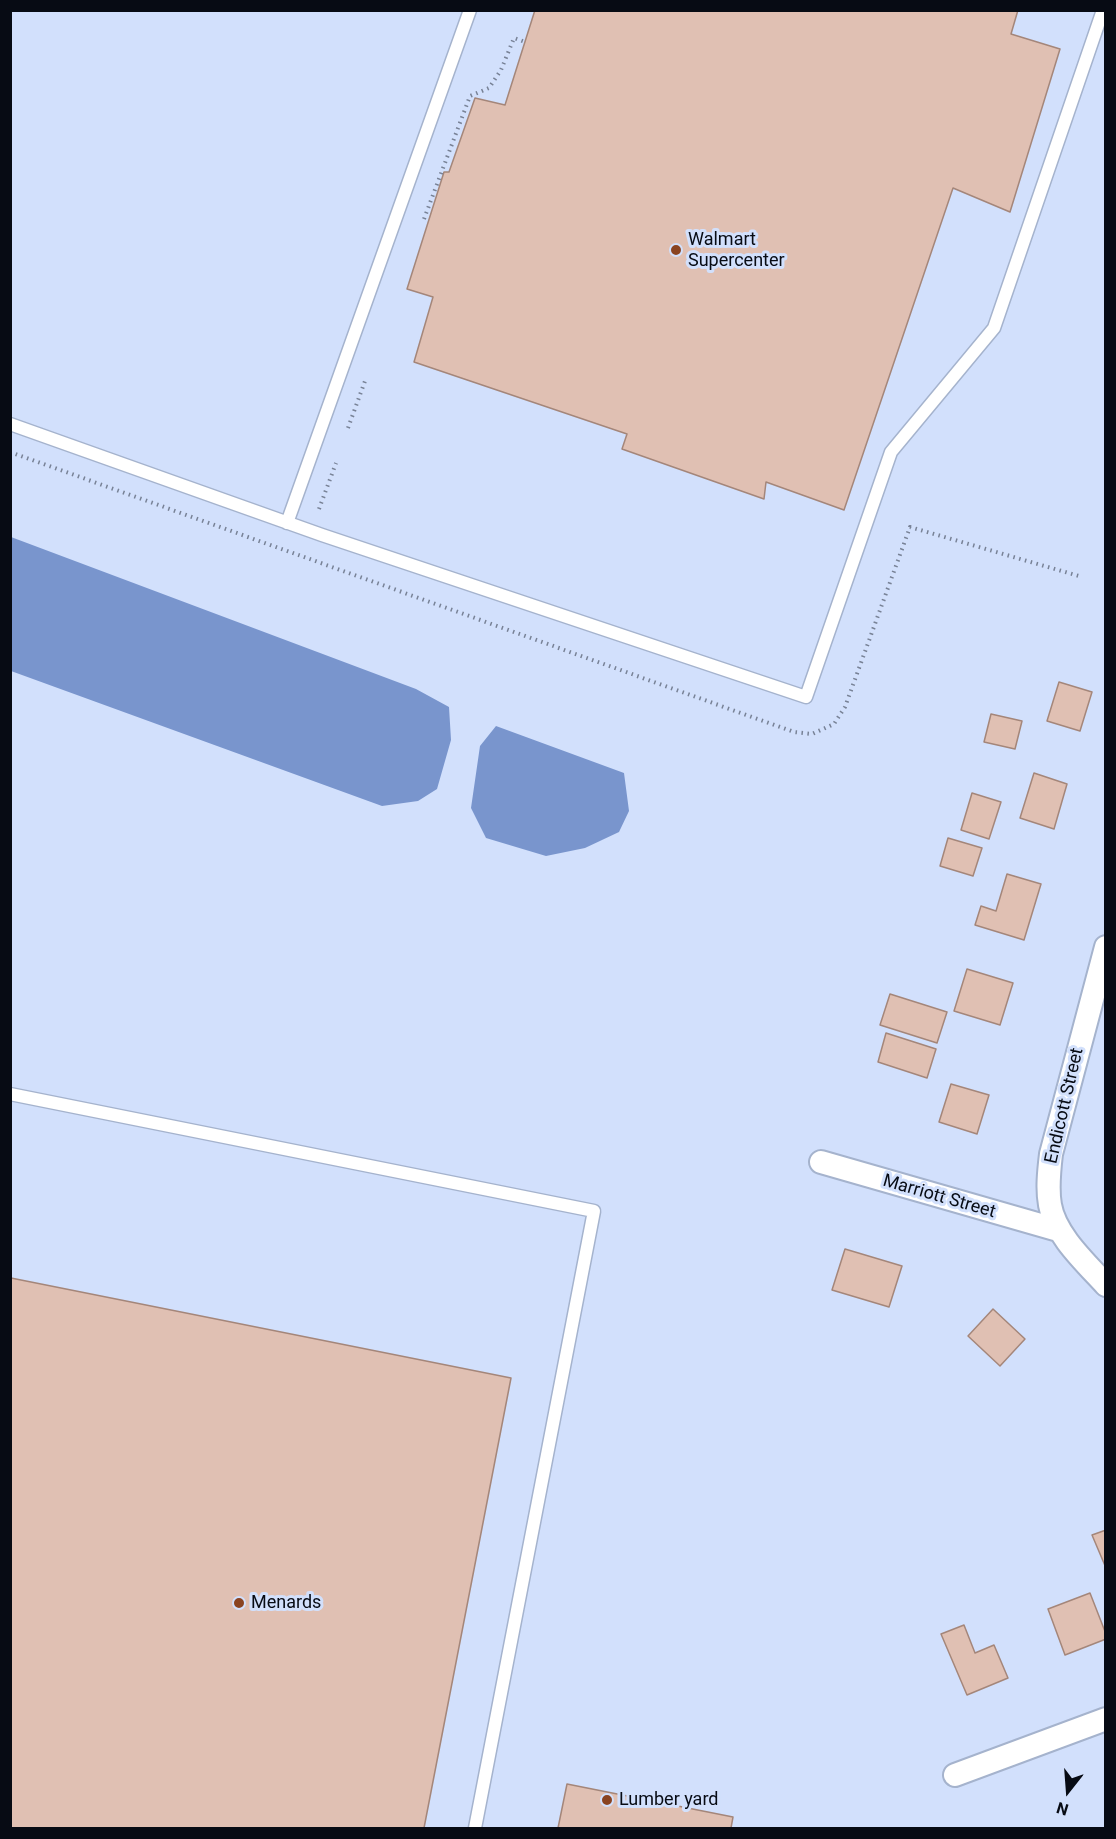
<!DOCTYPE html>
<style>
body{margin:0}
#map{position:relative;width:1116px;height:1839px;overflow:hidden;background:#d2e0fc;font-family:Roboto,sans-serif}
canvas{display:block}
.frame{position:absolute;inset:0;border:12px solid #070b14;pointer-events:none}
.north{position:absolute;left:1038px;top:1761px;width:60px;height:60px;-webkit-text-stroke:4px #d2e0fc;paint-order:stroke;rotate:197deg;font-size:16px;font-weight:700;line-height:24px;text-align:center;color:#070b14}
.north::after{content:'';display:block;margin:auto;width:21px;height:27px;background:#070b14;clip-path:polygon(50% 0,100% 100%,50% 72%,0 100%)}
</style>
<div id="map">
<canvas width="1116" height="1839"></canvas>
<div class="frame"></div>
<div class="north">N</div>
</div>
<script>
const ctx = document.querySelector('canvas').getContext('2d');
ctx.lineJoin = 'round';
function paint(path, color) {
  ctx.fillStyle = color;
  ctx.fill(path, 'evenodd');
}
function trace(path, color, width, dash) {
  ctx.strokeStyle = color;
  ctx.lineWidth = width;
  ctx.lineCap = dash ? 'butt' : 'round';
  ctx.setLineDash(dash || []);
  ctx.stroke(path);
}
function write(font, color, halo, rows, align = 'center') {
  ctx.font = font + ' Roboto,sans-serif';
  ctx.lineWidth = 6;
  ctx.setLineDash([]);
  ctx.textBaseline = 'middle';
  ctx.strokeStyle = halo;
  ctx.fillStyle = color;
  for (const [text, x, y, turn = 0] of rows) {
    ctx.save();
    ctx.translate(x, y);
    ctx.rotate((+turn || 0) * Math.PI / 180);
    ctx.textAlign = isNaN(turn) ? turn : align;
    if (halo) ctx.strokeText(text, 0, 0);
    ctx.fillText(text, 0, 0);
    ctx.restore();
  }
}
const water = new Path2D(`
 M11,537L416,689L449,707L451,740L437,789L418,801L382,806L11,671Z
 M496,726L624,773L629,811L619,832L585,848L546,856L486,838L471,808L480,746Z`);
const building = new Path2D(`
 M535,10H1018L1011,34L1060,49L1010,212L953,188L844,510L766,482L764,499L622,449L627,434L414,362L433,297L407,289L444,172H449L475,98L505,105Z
 M1059,682L1092,692L1080,731L1047,721Z
 M991,714L1022,721L1015,749L984,742Z
 M1034,773L1067,784L1054,829L1020,818Z
 M972,793L1001,802L989,839L961,830Z
 M948,838L982,848L973,876L940,866Z
 M1007,874L1041,884L1024,940L975,925L981,906L996,911Z
 M967,969L1013,983L1000,1025L954,1011Z
 M890,994L947,1012L937,1043L880,1025Z
 M886,1033L936,1049L927,1078L878,1062Z
 M951,1084L989,1095L977,1134L939,1122Z
 M845,1249L902,1266L889,1307L832,1290Z
 M11,1278L511,1378L424,1828H10Z
 M993,1309L1025,1339L1000,1366L968,1336Z
 M1106,1530V1568L1092,1535Z
 M1090,1593L1106,1634V1639L1065,1655L1048,1609Z
 M964,1625L975,1653L994,1645L1008,1678L967,1695L941,1634Z
 M567,1784L733,1817L731,1828H558Z`);
const path = new Path2D(`
 M424,219L470,96L489,88L501,70L514,38L525,42
 M348,428L365,381
 M10,452L794,732L812,734L834,724L845,707L910,527L1079,576
 M319,509L336,463`);
const lane = new Path2D(`
 M10,424L322,535L806,697L891,452L994,328L1103,10
 M287,523L470,10
 M10,1094L594,1211L475,1828`);
const street = new Path2D(`
 M1106,947L1051,1154C1049,1171 1047,1189 1050,1205C1055,1235 1086,1263 1106,1285
 M821,1162L1058,1230
 M955,1775L1106,1719`);
const markers = [
 [676,250,6,"#8a4321"],
 [239,1603,6,"#8a4321"],
 [607,1800,6,"#8a4321"]
];
const poiNames = [
 ["Walmart",688,240],
 ["Supercenter",688,261],
 ["Menards",251,1603],
 ["Lumber yard",619,1800]
];
const streetNames = [
 ["Endicott Street",1065,1106,-77],
 ["Marriott Street",939,1197,16]
];
paint(water, '#7995cd');
paint(building, '#e0c0b3');
trace(building, '#a4867a', 1.5);
trace(lane, '#a5b3cd', 15);
trace(street, '#a5b3cd', 26);
trace(path, '#788296', 4, [1.5, 4.5]);
trace(lane, '#fff', 12);
trace(street, '#fff', 22);
for (const [x, y, r, color] of markers) {
  const dot = new Path2D();
  dot.arc(x, y, r, 0, 2 * Math.PI);
  ctx.fillStyle = color;
  ctx.fill(dot);
  trace(dot, '#d2e0fc', 2);
}
write('18px', '#070b14', '#d2e0fc', poiNames, 'left');
write('18px', '#070b14', '#d2e0fc', streetNames);
</script>
